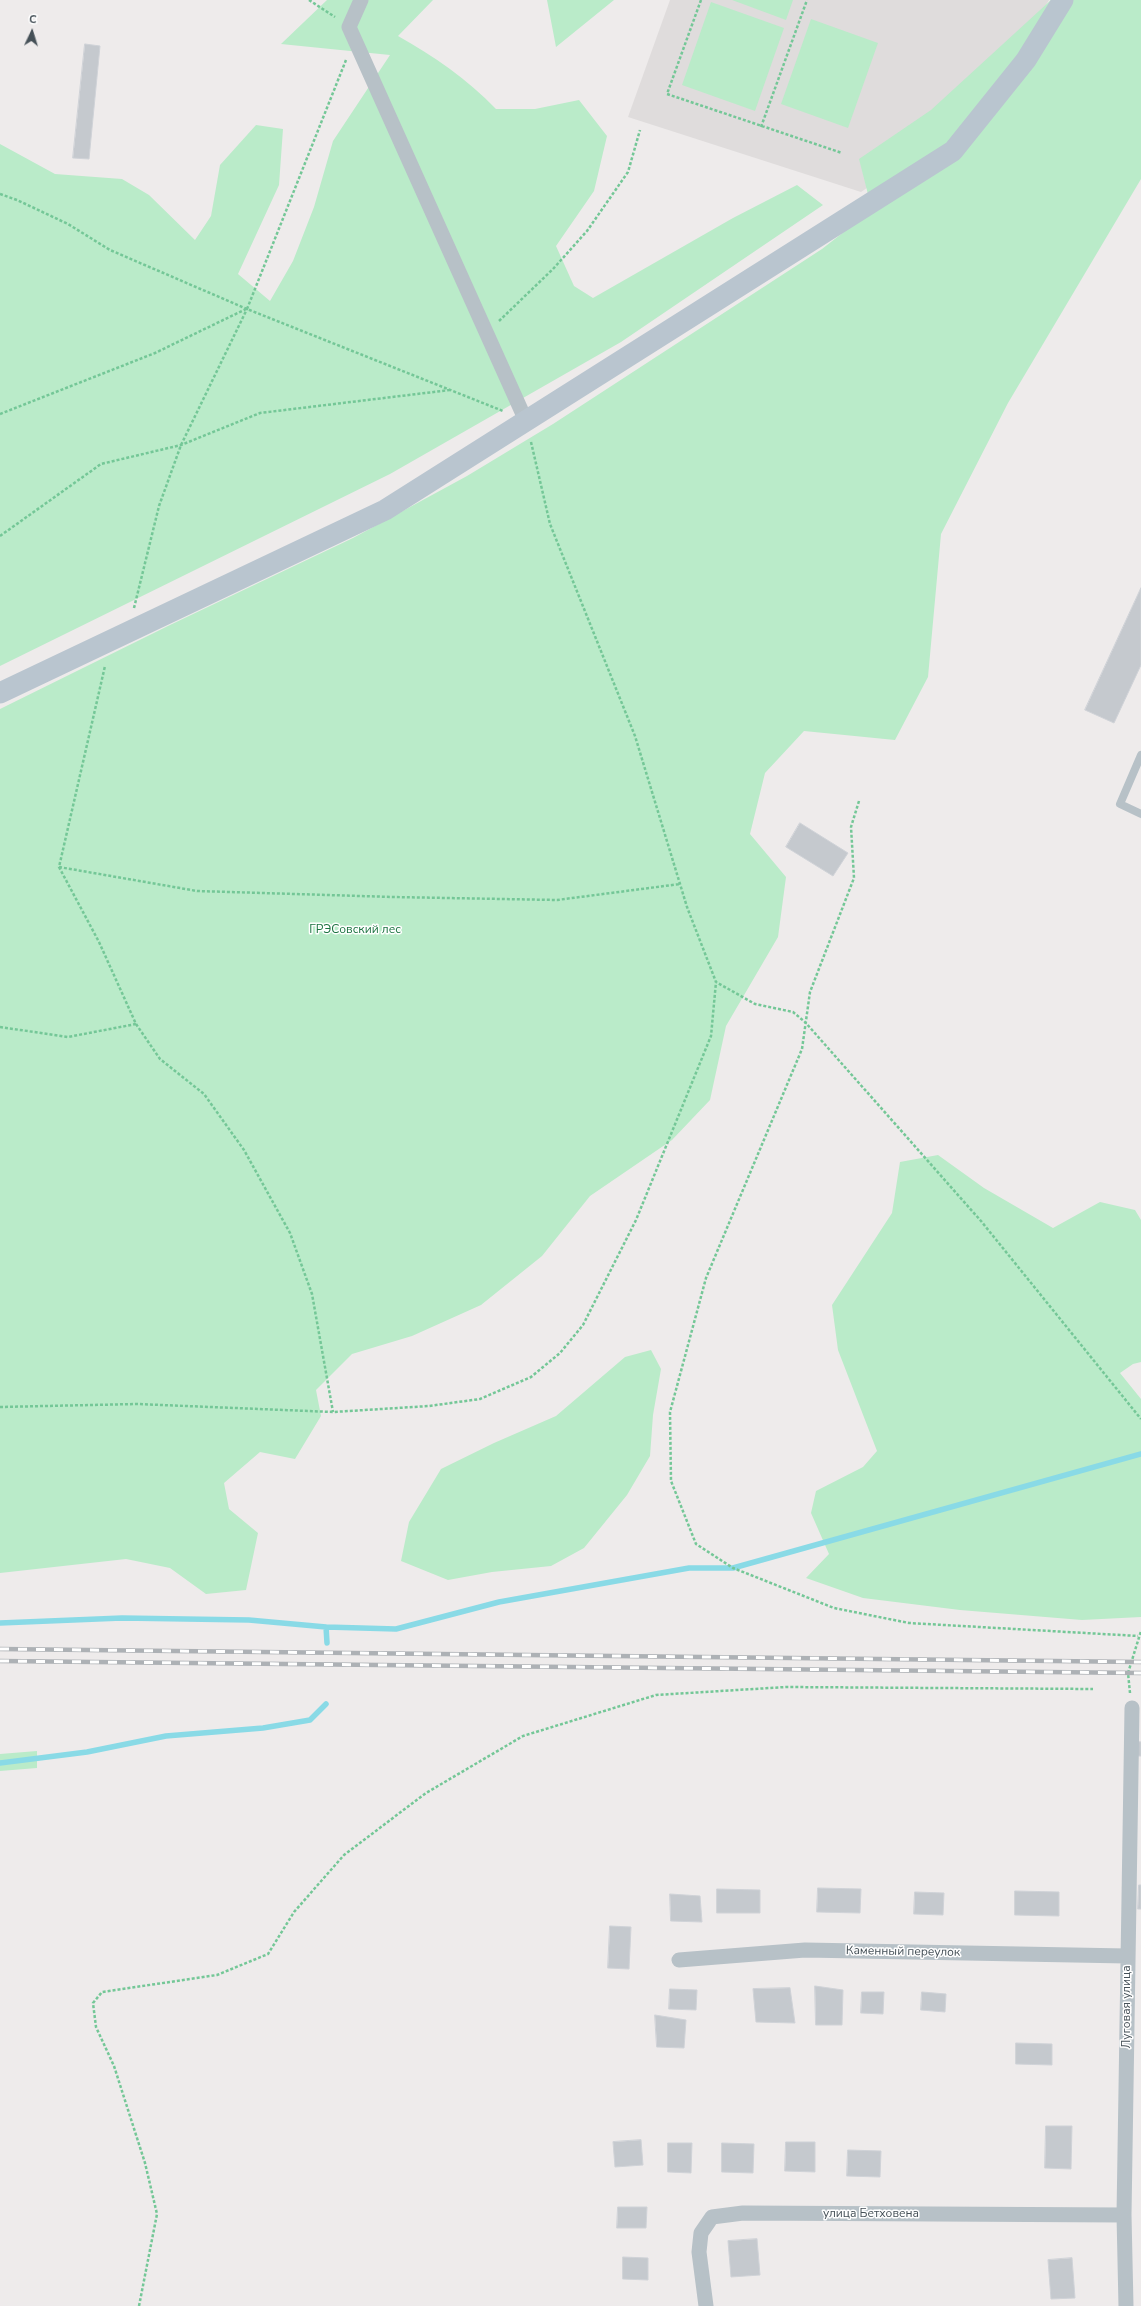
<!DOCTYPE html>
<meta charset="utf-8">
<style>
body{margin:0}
#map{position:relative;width:1141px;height:2306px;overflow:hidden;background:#eeebeb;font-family:"Nunito Sans",sans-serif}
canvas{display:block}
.north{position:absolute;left:12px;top:12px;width:40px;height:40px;-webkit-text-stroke:3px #fff;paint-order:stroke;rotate:4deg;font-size:11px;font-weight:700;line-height:16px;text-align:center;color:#455057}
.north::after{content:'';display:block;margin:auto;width:14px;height:18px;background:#455057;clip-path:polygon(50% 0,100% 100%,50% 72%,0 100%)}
</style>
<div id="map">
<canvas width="1141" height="2306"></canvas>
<div class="north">С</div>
</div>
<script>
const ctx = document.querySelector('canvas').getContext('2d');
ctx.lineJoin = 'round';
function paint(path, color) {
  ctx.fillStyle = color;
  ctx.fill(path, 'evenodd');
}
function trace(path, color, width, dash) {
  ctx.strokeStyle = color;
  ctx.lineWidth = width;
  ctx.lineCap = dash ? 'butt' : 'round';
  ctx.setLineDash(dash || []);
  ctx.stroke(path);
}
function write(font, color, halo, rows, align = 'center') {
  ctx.font = font + ' "Nunito Sans",sans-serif';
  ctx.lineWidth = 3;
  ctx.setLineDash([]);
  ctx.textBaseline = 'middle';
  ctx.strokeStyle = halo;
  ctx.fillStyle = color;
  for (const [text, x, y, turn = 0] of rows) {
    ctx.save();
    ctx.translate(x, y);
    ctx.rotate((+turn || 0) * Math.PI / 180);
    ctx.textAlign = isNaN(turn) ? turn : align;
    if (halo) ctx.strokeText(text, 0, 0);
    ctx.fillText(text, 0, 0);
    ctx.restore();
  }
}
const education = new Path2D(`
 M670,0H1049L1023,44L956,127L861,192L628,117Z`);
const green = new Path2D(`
 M327,0H433L398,36C434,56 467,79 496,109H535L579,100L607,136L594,191L556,246L574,286L593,298L733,218L797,185L823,205L621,342L390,474L0,666V144L55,174L122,179L149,195L195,240L211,216L220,165L256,125L283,129L279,185L238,274L270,301L293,261L314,207L333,141L390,55L281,44Z
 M547,0H614L556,47Z
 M732,0H793L786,20Z
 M1051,0H1141V179L1008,403L941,534L928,677L895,740L804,731L765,773L750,834L786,877L778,937L726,1026L710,1100L672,1140L590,1196L542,1256L481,1305L412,1336L352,1354L316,1390L321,1416L295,1459L260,1452L224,1483L229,1509L258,1533L246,1590L206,1594L170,1568L126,1559L0,1573V709L170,625L353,538L467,476L553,424L822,249L872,210L859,159L931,110Z
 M711,2L784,28L755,111L682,85Z
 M811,19L878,43L848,128L781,104Z
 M938,1155L984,1188L1053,1228L1100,1202L1135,1210L1141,1220V1362L1133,1364L1120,1373L1141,1399V1617L1082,1620L960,1610L863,1598L806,1578L829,1554L811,1513L816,1491L863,1467L877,1451L838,1350L832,1305L892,1213L900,1162Z
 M651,1350L661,1369L653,1415L650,1456L627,1495L584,1548L551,1566L492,1572L448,1580L401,1561L409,1522L441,1469L494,1443L556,1416L625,1357Z
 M37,1751V1768L0,1771V1754Z`);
const stream = new Path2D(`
 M0,1623L122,1618L249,1620L326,1627
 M327,1643L326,1627L396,1629L499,1602L689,1568H733L1141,1454
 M0,1763L87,1752L166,1736L263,1728L310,1720L326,1704`);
const building = new Path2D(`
 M85,44L100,46L89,159L73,158Z
 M1141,588V665L1114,723L1085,710Z
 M800,823L848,853L833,876L786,847Z
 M1133,1741L1141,1742V1756H1132Z
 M1139,1885H1141V1909H1138Z
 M818,1888L861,1889L860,1913L817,1912Z
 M717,1889L760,1890V1913H717Z
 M1015,1891L1059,1892V1916L1015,1915Z
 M915,1892L944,1893L943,1915L914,1914Z
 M670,1894L700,1896L702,1922L671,1921Z
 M610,1926L631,1927L629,1969L608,1968Z
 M815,1986L843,1990L842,2025H816Z
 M790,1988L795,2023L756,2022L753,1989Z
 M670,1989L697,1990L696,2010L669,2009Z
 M862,1992H884L883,2014L861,2013Z
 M922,1992L946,1994L945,2012L921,2010Z
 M655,2015L686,2020L684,2048L657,2047Z
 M1016,2043L1052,2044V2065L1016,2064Z
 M1046,2126H1072L1071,2169L1045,2168Z
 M641,2140L643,2165L615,2167L613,2142Z
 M786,2142H815V2172L785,2171Z
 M668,2143H692L691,2173L668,2172Z
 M722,2143L754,2144L753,2173L722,2172Z
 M848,2150L881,2151L880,2177L847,2176Z
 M618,2207H647L646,2228H617Z
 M757,2239L760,2275L731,2277L728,2241Z
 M623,2257L648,2258V2280L623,2279Z
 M1072,2258L1075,2298L1051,2299L1048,2260Z`);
const path = new Path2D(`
 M309,0L335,17
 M701,0L667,94L842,153
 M346,60L247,309L503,411
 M761,127L807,0
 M0,194L17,200L68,224L110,250L247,309
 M499,321L553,269L587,231L628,172L640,130
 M0,414L155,353L246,309
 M531,442L550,524L635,736L687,907L716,982L755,1004L793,1012L805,1022L981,1221L1141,1419
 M0,536L101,464L181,445L260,413L450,390
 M134,608L159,506L181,445L247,309
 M859,801L851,827L854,878L810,992L802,1049L706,1278L670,1412L671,1481L696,1544L733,1568L834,1608L909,1623L1138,1636
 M59,867L197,891L393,897L557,900L680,884
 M136,1024L160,1059L204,1094L244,1150L290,1233L312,1294L333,1412
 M0,1027L68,1037L136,1024L99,942L59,867L105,666
 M0,1407L137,1404L333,1412L429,1406L480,1399L531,1377L560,1353L583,1325L636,1220L711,1036L716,982
 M1130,1693L1128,1673L1141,1631
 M139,2306L157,2214L145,2163L114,2066L96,2027L93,2003L102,1992L217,1975L268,1954L294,1912L344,1855L426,1793L523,1736L656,1695L786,1687L1093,1689`);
const service = new Path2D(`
 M1141,755L1120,804L1141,814`);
const minor = new Path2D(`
 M361,0L349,27L526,421
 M679,1960L805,1950L1127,1956
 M706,2306L699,2252L701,2233L712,2217L743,2213L1124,2215
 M1126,2306L1124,2215L1132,1708`);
const secondary = new Path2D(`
 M0,693L385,510L953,151L1026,60L1063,0`);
const rail = new Path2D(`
 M0,1649L1141,1662
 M0,1661L1141,1673`);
const parkNames = [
 ["ГРЭСовский лес",355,930]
];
const streetNames = [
 ["Каменный переулок",903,1952,1],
 ["Луговая улица",1127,2007,-90],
 ["улица Бетховена",871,2214]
];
paint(education, '#dfdcdc');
paint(green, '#baebc9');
trace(stream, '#89dae6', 5.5);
paint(building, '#c5c9ce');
trace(building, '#cfd2d7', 1);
trace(path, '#74c797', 2.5, [3, 2]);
trace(service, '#b7c1c7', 8);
trace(minor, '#b7c1c7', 15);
trace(secondary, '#b9c5cf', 21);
trace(rail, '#adb1b5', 4.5);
trace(rail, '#fff', 3, [9]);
write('12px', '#1b7340', '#fff', parkNames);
write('12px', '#455057', '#fff', streetNames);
</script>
